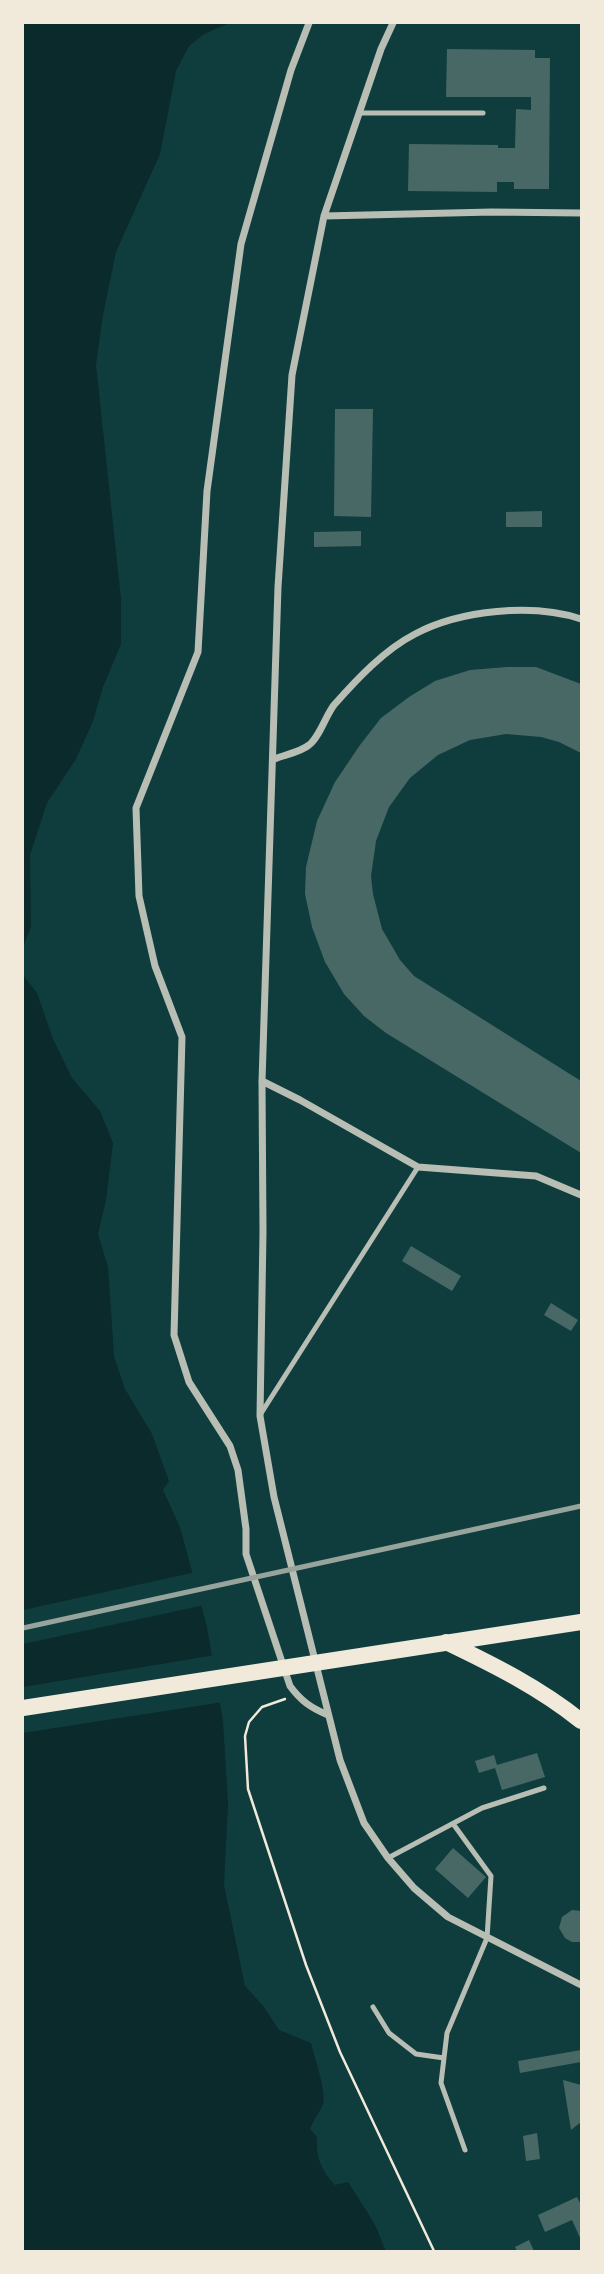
<!DOCTYPE html>
<style>
body{margin:0}
#map{position:relative;width:604px;height:2274px;overflow:hidden;background:#0f3d3e;font-family:"Varela Round",sans-serif}
canvas{display:block}
.frame{position:absolute;inset:0;border:24px solid #f1e9da;pointer-events:none}
</style>
<div id="map">
<canvas width="604" height="2274"></canvas>
<div class="frame"></div>
</div>
<script>
const ctx = document.querySelector('canvas').getContext('2d');
ctx.lineJoin = 'round';
function paint(path, color) {
  ctx.fillStyle = color;
  ctx.fill(path, 'evenodd');
}
function trace(path, color, width, dash) {
  ctx.strokeStyle = color;
  ctx.lineWidth = width;
  ctx.lineCap = dash ? 'butt' : 'round';
  ctx.setLineDash(dash || []);
  ctx.stroke(path);
}
const water = new Path2D(`
 M23,23H230L204,34L189,46L176,71L160,154L116,252L103,315L96,365L121,599V644L103,687L93,721L76,759L47,803L30,855L31,927L23,947Z
 M23,975L37,993L53,1039L72,1078L100,1111L113,1143L106,1200L98,1234L108,1267L114,1356L125,1389L152,1434L169,1481L163,1490L180,1527L207,1627L223,1721L228,1804L224,1885L245,1986L264,2007L279,2030L311,2043C314,2056 327,2093 323,2104C320,2112 313,2120 310,2129L317,2137C315,2156 322,2172 335,2185L348,2182C356,2195 364,2206 372,2220C378,2229 381,2241 386,2251H23Z`);
const pier = new Path2D(`
 M196,1572L205,1605L23,1644V1610Z
 M215,1655L223,1702L23,1733V1687Z`);
const building = new Path2D(`
 M447,49L535,50V58H550L549,189H514V182H497V192L408,191L409,144L498,145V148H515L516,109L531,110V97H446Z
 M335,409H373L371,517L334,516Z
 M542,511V527H506V512Z
 M361,531V546L314,547V532Z
 M507,667H536L581,684V753L559,742L541,737L506,734L470,740L438,755L410,778L389,807L376,841L371,876L373,894L382,929L400,960L414,976L581,1081V1153L386,1033L364,1016L344,994L325,962L312,927L305,894L306,867L317,821L335,782L360,745L381,718L409,697L435,681L470,670Z
 M411,1246L461,1276L452,1291L402,1261Z
 M551,1303L578,1320L571,1331L544,1315Z
 M537,1753L545,1777L502,1790L495,1768L479,1773L475,1761L494,1755L497,1765Z
 M453,1848L486,1877L468,1898L435,1869Z
 M572,1910L581,1911V1941L579,1942H572L565,1938L559,1928L562,1917Z
 M581,2050V2062L520,2073L518,2061Z
 M563,2080L581,2085V2122L571,2130Z
 M537,2133L540,2159L526,2161L523,2136Z
 M577,2197L581,2205V2240L572,2220L545,2232L538,2215Z
 M529,2240L534,2251H517L515,2247Z`);
const path = new Path2D(`
 M285,1699L262,1707L249,1722L245,1736L248,1789L306,1965L340,2052L434,2251`);
const service = new Path2D(`
 M359,113H483
 M260,1415L418,1167
 M454,1825L491,1876L487,1938L447,2033L441,2083L465,2150
 M388,1858L482,1808L544,1788
 M373,2007L389,2033L416,2054L444,2058`);
const minor = new Path2D(`
 M309,23L291,70L241,244L207,491L198,652L136,808L139,896L155,966L182,1037L174,1335L189,1382L230,1446L238,1470L246,1529V1554L290,1686C301,1701 311,1708 328,1715
 M393,23L381,49L324,216L292,375L278,587L262,1081L263,1232L260,1416L274,1497L340,1760L364,1823L388,1858L414,1888L448,1917L581,1985
 M324,216L492,212L581,213
 M274,759C284,755 301,752 309,745C319,738 326,715 334,705C357,679 384,650 415,634C460,610 533,603 581,619
 M262,1081L300,1100L418,1167L536,1176L581,1195`);
const primary = new Path2D(`
 M446,1642C494,1665 540,1688 581,1721
 M23,1708L581,1622`);
const rail = new Path2D(`
 M23,1628L581,1506`);
paint(water, '#0a2a2b');
paint(pier, '#0f3d3e');
paint(building, '#486865');
trace(path, '#f1e9da', 2.5);
trace(service, '#b8beb3', 5);
trace(minor, '#b8beb3', 7);
trace(primary, '#f1e9da', 16);
trace(rail, '#97a49c', 5);
</script>
